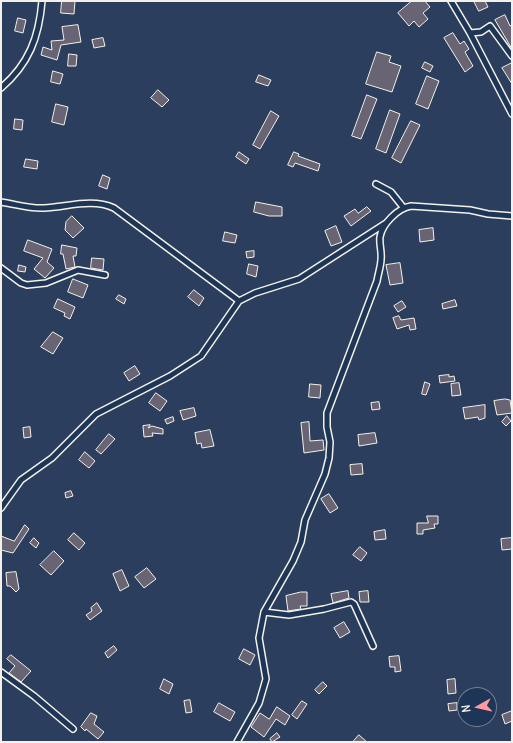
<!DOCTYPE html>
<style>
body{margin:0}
#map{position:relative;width:513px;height:743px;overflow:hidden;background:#2c3e5d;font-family:Delius,sans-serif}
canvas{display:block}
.frame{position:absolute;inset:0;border:2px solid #f4f1e8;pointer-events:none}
.north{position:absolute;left:457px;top:687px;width:40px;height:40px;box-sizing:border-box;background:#1d3557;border:1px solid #738091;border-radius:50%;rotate:262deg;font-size:11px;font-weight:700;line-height:16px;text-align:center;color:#f4f1e8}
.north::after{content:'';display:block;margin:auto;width:14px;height:18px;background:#ff9aa2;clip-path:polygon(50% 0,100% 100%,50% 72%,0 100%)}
</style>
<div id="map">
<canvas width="513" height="743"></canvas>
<div class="frame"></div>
<div class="north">N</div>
</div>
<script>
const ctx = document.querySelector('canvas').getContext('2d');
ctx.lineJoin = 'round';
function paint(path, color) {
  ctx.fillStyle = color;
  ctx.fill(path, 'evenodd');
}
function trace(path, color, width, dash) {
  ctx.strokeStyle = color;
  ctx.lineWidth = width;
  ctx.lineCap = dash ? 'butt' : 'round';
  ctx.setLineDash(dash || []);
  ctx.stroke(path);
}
const building = new Path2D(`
 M62,1H75L74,14L61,13Z
 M412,1H425L430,7L423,13L428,19L419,27L414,21L409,26L398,13Z
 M474,1H485L488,7L479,11Z
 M505,15L510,26L512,25V49L495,20Z
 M18,18L26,20L23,33L15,31Z
 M78,25L81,42L61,45L57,60L41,55L43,47L52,50L51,41L64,40L62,27Z
 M453,33L460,44L464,41L469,49L465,52L473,66L465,72L444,38Z
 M103,38L105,46L94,48L92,40Z
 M377,52L391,56L389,62L401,66L392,92L366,84Z
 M69,54L77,55L76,66H68Z
 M425,62L433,66L430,72L422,68Z
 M512,63V84L502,68Z
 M53,71L63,74L60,84L51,82Z
 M259,75L271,80L268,86L256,82Z
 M427,76L439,81L428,109L416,104Z
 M158,90L169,100L162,107L151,98Z
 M367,95L377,99L361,139L352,136Z
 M56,104L68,107L64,125L52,122Z
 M390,110L400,114L386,153L376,149Z
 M271,111L279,116L260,149L253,145Z
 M15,119L23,120L22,130L14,129Z
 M411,121L420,125L401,163L392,158Z
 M239,152L249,159L246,164L236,157Z
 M294,152L299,154L298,156L320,164L318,171L295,163L293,167L288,165Z
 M26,159L38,161L37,169L24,167Z
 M103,175L110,178L107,189L99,186Z
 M256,202L282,207V216H269L254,212Z
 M367,207L371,211L351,226L344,216L355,209L358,213Z
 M72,216L84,228L73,238L65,230L66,222Z
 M336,226L342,242L331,246L325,231Z
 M433,228L434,240L420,242L419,230Z
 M225,232L237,235L235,243L223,241Z
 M28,240L52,249L47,262L54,268L45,278L34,269L43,258L24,251Z
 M62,245L77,248L76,256H73L75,267L66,269L63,254H61Z
 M254,251V257L247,258L246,252Z
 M92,258L104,259L103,270L91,268Z
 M400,263L403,283L390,285L386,265Z
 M249,264L258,266L256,277L247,274Z
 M19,265L26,267L25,272L18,271Z
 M73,279L88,285L83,298L68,292Z
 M194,290L204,298L199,306L188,297Z
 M119,295L126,299L124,304L116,299Z
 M58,299L75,307L70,319L64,316L65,313L54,308Z
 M455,300L457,306L443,309L442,304Z
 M402,301L406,307L398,312L394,306Z
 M399,316L401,320L414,318L416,329L410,330L409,325L397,329L393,318Z
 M53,332L63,338L53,354L41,347Z
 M135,366L140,374L129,381L124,373Z
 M449,375V377L454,376L455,381L440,383L439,376Z
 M425,382L430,384L426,395L422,394Z
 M459,383L461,395L452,396L451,384Z
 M310,384L321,385L320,398L309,397Z
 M156,393L167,401L160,411L149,403Z
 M505,399L510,400L512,413L497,415L494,401Z
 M379,402L380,409L372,410L371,403Z
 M485,405V418L479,420L478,417L465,419L463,408Z
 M194,408L196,416L183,420L180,411Z
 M507,416L511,421L506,426L502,422Z
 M173,417L174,421L167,424L165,420Z
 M309,422L310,441L323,440L324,450L304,453L301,423Z
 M150,425L148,428L152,426L163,429V434L152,433L153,436L144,437L143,426Z
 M30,427L31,437L24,438L23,428Z
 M210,430L214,446L202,448L201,443L197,444L195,433Z
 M375,433L377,443L359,446L358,435Z
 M109,434L115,439L101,454L96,450Z
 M85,452L95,461L89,468L79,460Z
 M362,464L363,474L351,475L350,465Z
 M71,491L73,496L66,498L65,493Z
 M329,494L338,508L330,513L321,499Z
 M427,516H438V524H434L435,528L423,530V534H417V523H428Z
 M25,525L29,529L13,553L1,550V536L14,541Z
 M385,530L386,539L375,540L374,532Z
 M74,533L85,543L79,550L68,540Z
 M34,538L39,543L36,548L30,543Z
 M512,538V549L502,550L501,539Z
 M360,547L367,553L361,561L353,555Z
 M54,551L64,561L51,575L40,565Z
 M147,568L156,579L144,588L135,577Z
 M122,570L129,586L120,591L113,574Z
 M16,572L19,589L16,592L10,586H7L6,573Z
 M348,591L349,598L333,603L331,594Z
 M368,591L369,602H360L359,592Z
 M301,592H307V606H300L301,609L288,611L286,596Z
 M97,603L102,611L90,620L86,615L92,611L91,608Z
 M344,622L350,632L340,638L334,628Z
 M114,646L117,650L108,658L105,653Z
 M244,649L255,655L250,665L239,659Z
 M11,655L31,671L21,682L9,673L15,666L7,659Z
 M399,656L401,671L395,672V667H390L389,657Z
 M164,679L173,684L169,694L160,689Z
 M455,679L456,693L448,694L447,680Z
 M323,682L327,686L319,694L315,690Z
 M190,700L192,712L186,713L184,701Z
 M302,701L307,704L297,719L292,715Z
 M219,703L235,712L230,721L214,712Z
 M457,703V710L449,711L448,704Z
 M277,707L290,716L285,725L276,719L264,737L251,727L260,713L269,719Z
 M512,711V721L505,724L502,715Z
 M91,713L97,716L94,724L104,732L98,739L86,729L85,731L81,727Z
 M277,733L280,737L272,742L270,739Z
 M359,735L367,742H353Z`);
const minor = new Path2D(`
 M451,1L470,33L512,114
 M470,33L481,32L490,26L512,56
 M1,88C29,64 39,37 42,1
 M376,184L391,192L403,207
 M1,202C15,204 30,209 44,208C67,207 92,198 114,208L239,301
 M1,268L21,283L27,285L46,283L78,270L105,275
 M1,508L21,480L52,458L96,414L170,376L201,356L239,301L255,293L299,279L386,223
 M264,612L289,615L324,609L351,602L354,604L373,646
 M1,672L34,696L73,729
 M237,742L259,703L266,679L259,638L264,612L293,561L301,542L305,520L325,474L329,458L330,442L327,427V413L377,281C378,274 381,266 381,259C382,252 379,244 380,237C382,224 398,208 411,206L470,210L488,214L512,216`);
paint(building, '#686474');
trace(building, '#f4f1e8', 1);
trace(minor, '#f4f1e8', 8);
trace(minor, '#1d3557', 5);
</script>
